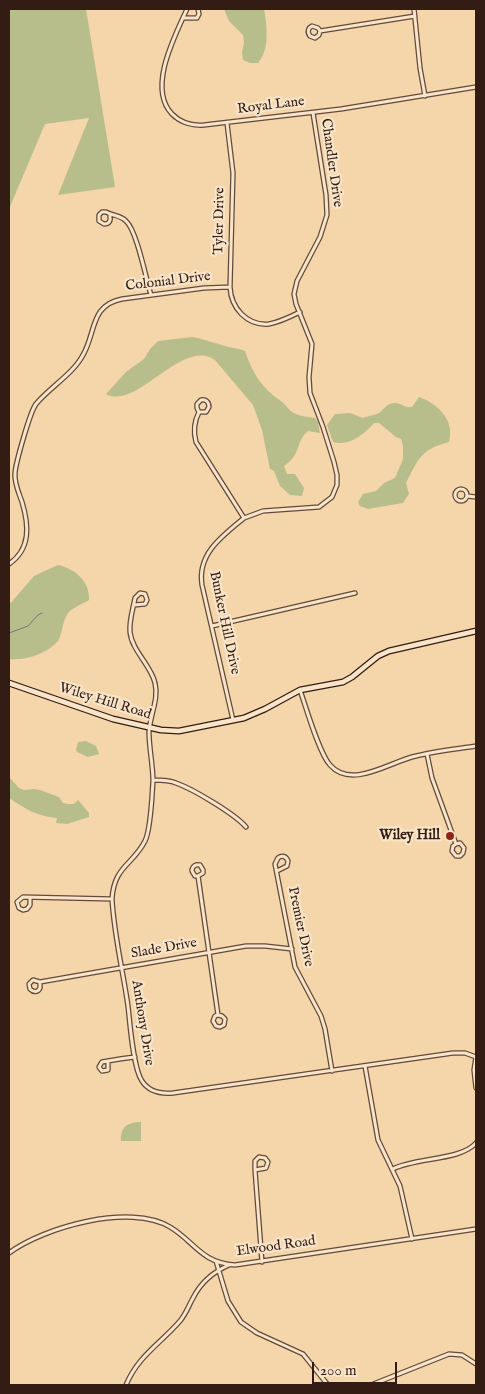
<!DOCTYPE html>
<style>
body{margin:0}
#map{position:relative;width:485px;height:1394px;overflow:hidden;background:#f5d5aa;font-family:"IM FELL English",serif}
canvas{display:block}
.frame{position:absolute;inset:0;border:10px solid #321c14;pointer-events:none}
.scale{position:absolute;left:312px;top:1362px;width:85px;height:22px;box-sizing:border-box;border:2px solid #321c14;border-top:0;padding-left:6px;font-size:15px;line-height:18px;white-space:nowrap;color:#321c14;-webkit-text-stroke:4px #f8e4c8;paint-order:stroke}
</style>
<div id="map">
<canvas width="485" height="1394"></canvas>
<div class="frame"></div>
<div class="scale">200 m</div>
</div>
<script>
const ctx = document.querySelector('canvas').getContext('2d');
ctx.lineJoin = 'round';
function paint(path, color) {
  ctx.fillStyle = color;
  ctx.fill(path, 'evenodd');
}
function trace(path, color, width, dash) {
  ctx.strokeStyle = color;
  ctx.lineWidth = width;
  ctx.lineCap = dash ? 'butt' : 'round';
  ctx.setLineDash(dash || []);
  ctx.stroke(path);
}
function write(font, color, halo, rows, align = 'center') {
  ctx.font = font + ' "IM FELL English",serif';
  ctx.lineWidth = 4.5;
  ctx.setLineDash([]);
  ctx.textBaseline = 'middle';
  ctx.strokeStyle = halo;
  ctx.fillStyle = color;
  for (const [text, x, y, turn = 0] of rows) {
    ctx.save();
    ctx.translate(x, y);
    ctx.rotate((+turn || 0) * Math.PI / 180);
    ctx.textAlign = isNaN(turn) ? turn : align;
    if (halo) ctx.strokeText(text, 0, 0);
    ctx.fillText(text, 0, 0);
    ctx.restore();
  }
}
const green = new Path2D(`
 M9,9H86L115,187L58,195L89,118L45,124L9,209Z
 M224,9H264C267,26 270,49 258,63H250L243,60L242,52L244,43L243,35L229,21Z
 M192,337C204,339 214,343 225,346C232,348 238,348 245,351C252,372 262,389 281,401C285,404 288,409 292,412C298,416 308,417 315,418L318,422L320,433L308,431C295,442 302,454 284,466L287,474H295L304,488L302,496L290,495L280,486L274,471L270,469L262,430L253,405L215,360C182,337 137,411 106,394L126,372L144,359L150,349L158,341Z
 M419,397C438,404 455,420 449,442C420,450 419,458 406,483L409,494L403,503L368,509L360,506L358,502L363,494L376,491L384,483L395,478L403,459V446L401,439L396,437L379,423H374C365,434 348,447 333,442L327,425L335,414L350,413L363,418C368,416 375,415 379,413C384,409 388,402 396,403C403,404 404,408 412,407Z
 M58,565C75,569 90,581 89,600C83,604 70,608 67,615C62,622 63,633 58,641C47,654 25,661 9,659V605L34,576Z
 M86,741L96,746L99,754L88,757L77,752L76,750L78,742Z
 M9,777L19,788L24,790L34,789L40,790L59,797L63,803L67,804H74L78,800L89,813V817L67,824L56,823L57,818C36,816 26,809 9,798Z
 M141,1122V1141H121C120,1127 128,1122 141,1122Z`);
const stream = new Path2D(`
 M9,633L28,626L38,615L42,613`);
const street = new Path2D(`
 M187,9C175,36 147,88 172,114C180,122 192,126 204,125L341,109L476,87
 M414,9L420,68L425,96
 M183,18H197L199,14L198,9
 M320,31L319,35L315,38L310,36C307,32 308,28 312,26L318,28L320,31L415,16
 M227,123L233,173L230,287C231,308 247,326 269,324C280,322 290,317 300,312
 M110,216C111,221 109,224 104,224L99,221V215L102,212H106C113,216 120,215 126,221C137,231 146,279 151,295
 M199,412L197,408V404L201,400C206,399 209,402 209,407L206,412H199C194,422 193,431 196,442L244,518C222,536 197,554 202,585L233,720
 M455 495a6 6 0 1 1 12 0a6 6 0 1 1-12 0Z
 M467,496L476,497
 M244,518L263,511L319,507L332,497L337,485V475L334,462L323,427L310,393L309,377L312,344L296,304L294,294L297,281L320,237L327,215L326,195L313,113
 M9,564C31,549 29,525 22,502C19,493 14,483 15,473C16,462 30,412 36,404C50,387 73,374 83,355C96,333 90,305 122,299L204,288L230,287
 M134,605L145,604L147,600L145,594L140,593L135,598C133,609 129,621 130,632C132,651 151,665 155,683C159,699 150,715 149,732C149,748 153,765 153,781C152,795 151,829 145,841C133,865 114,866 112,899C114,935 123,971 128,1006C130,1023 133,1068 142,1081C149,1092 161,1094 173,1093L453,1053H465L476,1057
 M212,626L355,593
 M300,690C306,707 319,753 330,765C352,790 391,761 416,756C435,751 456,749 476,746
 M427,754L432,778L456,844L453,846L452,851L456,856H460L463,853L464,848L460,843L456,844
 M153,780C161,780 169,780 176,783C193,789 235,814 246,827
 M277,871L287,866L288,861C286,856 282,855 278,858L275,864L295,967L321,1016L325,1029L332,1071
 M198,876H195L192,871C192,866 196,864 200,865L203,870V873L198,876L218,1015L215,1016L213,1021L216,1026L220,1027L224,1025L225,1019L222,1016L218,1015
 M30,898V905L27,909L23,910L19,908L17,902L23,897L112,899
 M40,982V988C38,992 34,993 30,989L29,984L33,980L40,982L246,946H265L292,949
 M476,1057L474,1070L476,1088
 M108,1061V1070L102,1071L99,1067L102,1062C113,1060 124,1058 135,1057
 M365,1066L378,1140L400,1186L412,1239
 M393,1169C416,1157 460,1161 476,1143
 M255,1170L266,1168L268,1162L265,1158L259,1157L255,1161V1170L262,1262
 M9,1253C44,1227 130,1203 170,1227C194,1241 201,1263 235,1265L476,1229
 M216,1261L228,1301L241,1322L257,1333L303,1354L328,1385
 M126,1385C138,1356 160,1344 180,1321C186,1314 189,1305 193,1298C201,1282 213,1272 229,1265
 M371,1385L449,1354L462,1355L476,1364`);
const secondary = new Path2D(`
 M9,683L113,719L161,730L179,731L244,718L265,709L300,690L343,682L352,677L378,656L389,651L476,631`);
const markers = [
 [450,836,5,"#8f2418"]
];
const streetNames = [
 ["Royal Lane",271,106,-7],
 ["Chandler Drive",331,163,82],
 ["Tyler Drive",220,221,-89],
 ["Colonial Drive",168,282,-7],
 ["Bunker Hill Drive",224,623,78],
 ["Wiley Hill Road",105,702,17],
 ["Premier Drive",300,927,78],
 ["Slade Drive",164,949,-10],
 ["Anthony Drive",142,1023,81],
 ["Elwood Road",276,1247,-8]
];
const poiNames = [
 ["Wiley Hill",440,836]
];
paint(green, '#b8be8b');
trace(stream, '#747874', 1);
trace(street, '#634a3a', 5.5);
trace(secondary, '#321c14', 7);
trace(street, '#f8e4c8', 3);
trace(secondary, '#f8e4c8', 4.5);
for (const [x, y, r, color] of markers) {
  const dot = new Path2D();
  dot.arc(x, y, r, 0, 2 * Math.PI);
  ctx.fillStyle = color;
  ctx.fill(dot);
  trace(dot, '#f8e4c8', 2);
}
write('14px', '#321c14', '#f8e4c8', streetNames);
write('bold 14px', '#321c14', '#f8e4c8', poiNames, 'right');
</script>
